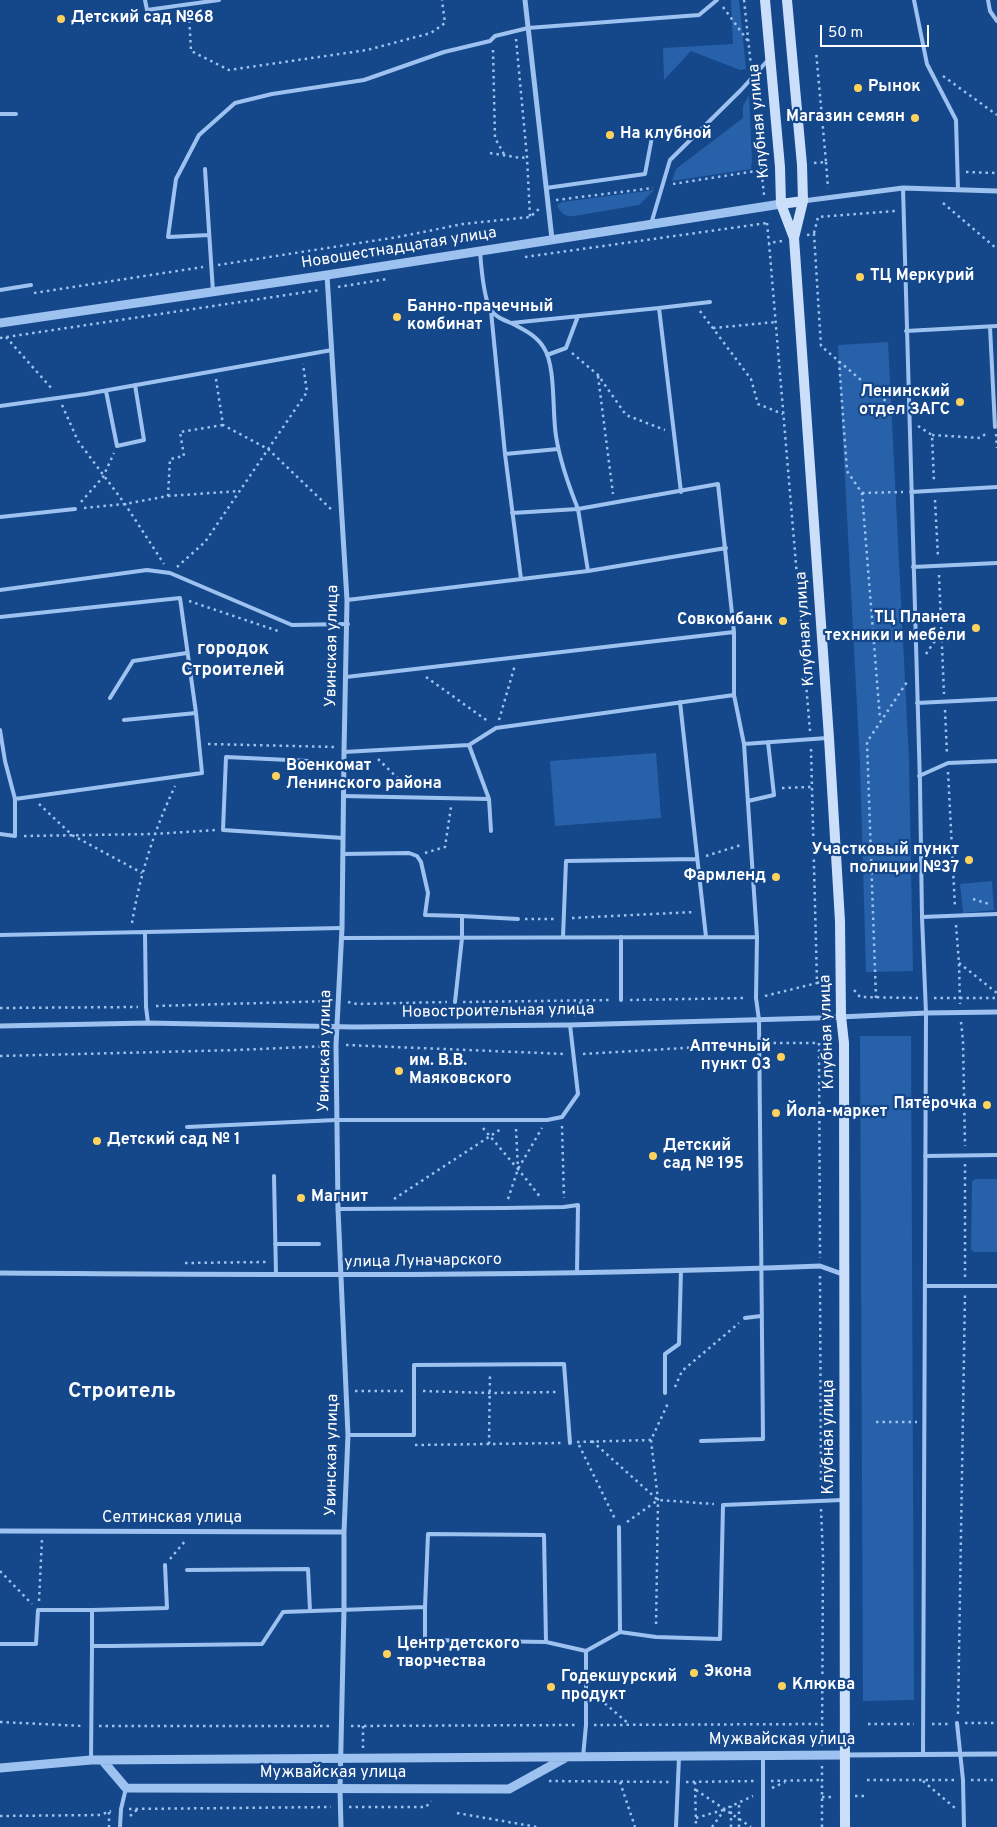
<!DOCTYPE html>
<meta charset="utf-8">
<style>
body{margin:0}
#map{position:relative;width:997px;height:1827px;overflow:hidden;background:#15478b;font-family:Overpass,sans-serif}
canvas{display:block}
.scale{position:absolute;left:820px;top:25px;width:109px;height:22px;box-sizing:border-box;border:2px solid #fff;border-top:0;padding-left:6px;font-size:15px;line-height:18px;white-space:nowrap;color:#fff;-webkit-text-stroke:4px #15478b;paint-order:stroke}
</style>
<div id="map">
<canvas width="997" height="1827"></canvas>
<div class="scale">50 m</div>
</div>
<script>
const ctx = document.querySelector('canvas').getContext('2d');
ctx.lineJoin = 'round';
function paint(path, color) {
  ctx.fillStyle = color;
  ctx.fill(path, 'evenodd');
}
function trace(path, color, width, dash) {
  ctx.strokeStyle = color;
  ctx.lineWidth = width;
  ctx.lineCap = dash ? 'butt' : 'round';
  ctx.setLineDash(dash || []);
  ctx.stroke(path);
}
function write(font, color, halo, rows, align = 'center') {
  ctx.font = font + ' Overpass,sans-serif';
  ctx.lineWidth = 4.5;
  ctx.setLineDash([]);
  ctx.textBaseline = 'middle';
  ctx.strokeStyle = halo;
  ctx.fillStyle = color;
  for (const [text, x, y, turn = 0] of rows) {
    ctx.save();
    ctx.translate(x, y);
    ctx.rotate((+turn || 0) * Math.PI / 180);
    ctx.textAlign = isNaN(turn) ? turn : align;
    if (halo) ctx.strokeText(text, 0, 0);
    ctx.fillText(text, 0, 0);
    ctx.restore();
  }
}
const green = new Path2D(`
 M731,0H739L746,69L740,70L691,51L664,80L663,48L733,44Z
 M749,95L752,161L751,169L672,181L676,169L743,118V106Z
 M654,190L639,205L574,216C565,217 561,214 557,205L562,202Z
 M888,342L909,760L913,971L866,972L860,763L838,345Z
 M656,753L661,818L555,826L550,761Z
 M992,881L994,910L963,913L960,884Z
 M860,1036H911L914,1700L863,1701Z
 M975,1179H997V1252H975L971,1250L972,1182Z`);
const path = new Path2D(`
 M744,0L751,66
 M723,7L748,41
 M189,14L191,51L229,70L367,50L431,33L445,23L442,0
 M516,39L527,157L530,217
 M493,50L495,138L505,156
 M943,76L997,115
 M753,89L764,195
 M490,153L521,158L527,157
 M826,162L828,188
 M814,163L826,162L816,51
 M966,172L997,173
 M673,184L769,169
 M556,200L653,188
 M943,203L997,249
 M767,223L769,243
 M814,233L818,217L896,211
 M807,235L814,234L821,346L901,414
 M782,241L769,243L810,731
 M525,257L767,223
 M218,265L398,237L463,224L530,217L539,209
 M338,287L387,279
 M34,293L203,267
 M700,311L751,379L758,404L783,414
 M713,328L776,322
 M6,337L53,390
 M0,338L320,290
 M572,353L598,375L626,415L665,430
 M839,361L847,471L862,493L880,719
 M598,376L613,494
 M216,379L223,425L268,449L333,511
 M62,405L78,441L125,504L164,564
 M918,426L932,435L934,482
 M996,434L997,448
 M932,435L980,438L988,432
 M862,493L903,492
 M168,496L239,491
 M935,500L938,557
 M81,502L103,477L114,453
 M84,508L125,504L168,496L170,459L184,456L180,432L223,425
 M177,567L205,542L307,392L303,364
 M939,575L944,694
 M189,601L281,632
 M926,654L941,632
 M426,677L489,722
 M945,710L947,754
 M499,720L515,665
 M208,744L335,747
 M811,749L817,983L829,980
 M378,759L408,788
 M948,772L955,907
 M782,788L811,787
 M39,804L72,835L142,873
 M24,836L154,834L216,830
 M425,853L445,847L451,807
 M706,856L741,845
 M973,899L989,904
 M572,918L694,912
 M525,919H554
 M132,923C140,874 154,831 175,786
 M956,925L959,963L960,1004
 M959,963L997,993
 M854,990L860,997L918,998
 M765,996L817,983
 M876,998L867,742L907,682
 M934,998H997
 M630,1000L747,998
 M348,1002L357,1004L447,1002
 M463,1002L612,1000
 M156,1006L330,1001
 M0,1008L138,1007
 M574,1016L581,1001
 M961,1022L963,1041L965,1146
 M767,1043H819L820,1258
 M346,1045L565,1054
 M583,1054L752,1044
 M0,1056L237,1050L328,1046
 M562,1126L564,1198
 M483,1128L517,1168
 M516,1129L518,1169L541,1198
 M965,1164V1279
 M394,1199L501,1129
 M508,1199L518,1169L542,1128
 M185,1263L267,1262
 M820,1276L821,1493
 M675,1387L682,1371L739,1323
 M355,1391H405
 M423,1391L490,1393L557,1392
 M876,1422H917
 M651,1440L658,1500L656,1628
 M592,1441L658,1500L714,1504
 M577,1442L651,1440L669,1401
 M489,1444L490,1373
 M415,1445L562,1443
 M579,1445L615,1519
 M821,1509L823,1556L822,1746
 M627,1522L658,1500
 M170,1559L186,1540
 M0,1571L32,1604
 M39,1601L42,1539
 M595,1695L629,1724
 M958,1714L965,1294
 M0,1722L83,1726
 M965,1723H997
 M868,1724H914
 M932,1724H949
 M594,1725L822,1724
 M99,1726H333
 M351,1726L578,1725
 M363,1726V1748
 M822,1766V1827
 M867,1780H956
 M971,1780H997
 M549,1781L671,1782
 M771,1781L822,1780
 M923,1781L955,1808
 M620,1782L635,1827
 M686,1782L756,1781
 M695,1782L696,1827
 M772,1788L785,1782
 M696,1790L751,1827
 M855,1796H866
 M822,1797H832
 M349,1807H426L431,1801
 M129,1809L331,1807
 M109,1812V1827
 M457,1813L537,1827
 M0,1816L100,1815L111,1811
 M130,1816L139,1808
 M696,1818L723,1810
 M712,1827L725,1809L753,1796
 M731,1827V1806
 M739,1827V1803`);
const service = new Path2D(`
 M145,0L147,10L219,0
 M914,0L927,64L956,120L958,190
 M988,0L990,11L997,21
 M0,114H16
 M205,169L213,292
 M546,188L645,174L652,137
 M903,188L920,784L922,917L926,1013L923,1754
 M651,224L670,160L741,90L769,59
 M209,235L168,237L176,179L199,135L235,103L272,94L364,80L444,52L490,41L495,36L528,28L699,15L717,0
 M480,251C481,265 484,300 491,310C495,317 504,320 511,323L659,308L681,492
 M0,290L31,285
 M659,308L710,302
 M491,311L505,454L558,449
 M511,323C524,330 536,335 544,348C556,367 552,412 556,436C560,462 568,484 578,509L512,513
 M990,327L995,427
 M906,331L997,326
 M547,355L566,348L578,316
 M106,391L117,446L144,440L135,385
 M0,406L86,394L332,350
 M505,454L521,579
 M911,492L997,487
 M0,517L75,509
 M913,567L997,563
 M588,571L578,509L718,484L734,632V695
 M0,590L147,570L170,573L292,625L348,624
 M347,600L588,571L726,548
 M0,617L180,598L196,713L202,773L15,799
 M346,677L734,632
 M110,698L133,661L187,653
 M680,702L706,937
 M917,703L997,699
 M124,720L196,713
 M0,730L5,761L15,799V836L0,834
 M744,744L827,738
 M344,752L469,745L496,728L734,695L744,744L757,937L756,998L759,1020L763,1439L701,1441
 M309,761L226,757L223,830L343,838
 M919,776L948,763L997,761
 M343,796L489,799L469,745
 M489,799L491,831
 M748,801L774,795L768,742
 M343,854L409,853L417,856L421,862L428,893L425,915L462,916V938L455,1002
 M462,916L518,919
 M922,917L997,914
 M145,933L146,1007L148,1023
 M0,935L342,928
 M563,937L566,861L697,859
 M342,938L757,937
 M621,1000V937
 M187,1127L336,1120H547L562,1117L578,1094L570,1025
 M925,1156L997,1155
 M274,1176L276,1275
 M338,1209L505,1208L564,1207L578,1205L577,1273
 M275,1244H319
 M926,1286H997
 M745,1318L761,1316
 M665,1393V1354L679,1344L681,1270
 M348,1435H414V1365L564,1364L570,1443
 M619,1527L620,1632
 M187,1570L308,1569L310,1611
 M425,1607L428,1534L544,1535L546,1642
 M92,1610L167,1608L165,1565
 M0,1644H36L38,1610H92V1646H111L262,1644L283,1612L425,1607V1640L546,1642L586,1651V1725L583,1757
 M586,1651L620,1632L656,1637L720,1639L723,1505L843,1500
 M957,1723L963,1780L964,1827
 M91,1759L92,1646
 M120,1827L121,1809L126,1788
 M676,1827L679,1757
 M763,1827V1756`);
const minor = new Path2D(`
 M525,0L552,239
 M803,201L903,188L997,191
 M327,275L347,600L344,752L342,928L336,1045L338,1209L348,1435L344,1532V1609L340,1789L341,1827
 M0,1026L148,1023L354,1027L570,1025L818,1018L926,1013L997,1012
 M0,1273C273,1275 547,1277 820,1266L845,1275
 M0,1531L344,1532
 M845,1755L997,1754`);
const tertiary = new Path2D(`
 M0,323L327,275L781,204
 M103,1761L126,1788L509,1789L565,1758
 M0,1768L91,1760L845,1755`);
const secondary = new Path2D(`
 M765,0L780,167L781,204L794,238L829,738L840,921L841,1016L844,1043L845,1827
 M787,0L802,165L803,201L794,238
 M781,204L803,201`);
const markers = [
 [61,19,5,"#ffd25c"],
 [858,88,5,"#ffd25c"],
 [915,118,5,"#ffd25c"],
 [610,135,5,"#ffd25c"],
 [860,277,5,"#ffd25c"],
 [397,317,5,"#ffd25c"],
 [960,402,5,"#ffd25c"],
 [783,621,5,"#ffd25c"],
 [976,628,5,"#ffd25c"],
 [276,776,5,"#ffd25c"],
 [969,860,5,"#ffd25c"],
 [776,877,5,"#ffd25c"],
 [781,1057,5,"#ffd25c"],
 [399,1071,5,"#ffd25c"],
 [987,1105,5,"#ffd25c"],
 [776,1113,5,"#ffd25c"],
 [97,1141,5,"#ffd25c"],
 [653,1156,5,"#ffd25c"],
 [301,1198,5,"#ffd25c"],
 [387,1654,5,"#ffd25c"],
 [694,1673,5,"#ffd25c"],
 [782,1686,5,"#ffd25c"],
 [551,1687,5,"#ffd25c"]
];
const poiNames = [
 ["Детский сад №68",71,19],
 ["Рынок",868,88],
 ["Магазин семян",905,118,"right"],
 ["На клубной",620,135],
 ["ТЦ Меркурий",870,277],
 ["Банно-прачечный",407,308],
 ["комбинат",407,326],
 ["Ленинский",950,393,"right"],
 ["отдел ЗАГС",950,411,"right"],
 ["ТЦ Планета",966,619,"right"],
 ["техники и мебели",966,637,"right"],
 ["Совкомбанк",773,621,"right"],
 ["Военкомат",286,767],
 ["Ленинского района",286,785],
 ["Участковый пункт",959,851,"right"],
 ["полиции №37",959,869,"right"],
 ["Фармленд",766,877,"right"],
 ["Аптечный",771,1048,"right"],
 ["пункт 03",771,1066,"right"],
 ["им. В.В.",409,1062],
 ["Маяковского",409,1080],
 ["Пятёрочка",977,1105,"right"],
 ["Йола-маркет",786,1113],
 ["Детский сад № 1",107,1141],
 ["Детский",663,1147],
 ["сад № 195",663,1165],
 ["Магнит",311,1198],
 ["Центр детского",397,1645],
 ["творчества",397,1663],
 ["Экона",704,1673],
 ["Годекшурский",561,1678],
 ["продукт",561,1696],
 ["Клюква",792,1686]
];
const streetNames = [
 ["Клубная улица",760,121,-95],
 ["Новошестнадцатая улица",399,249,-9],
 ["Клубная улица",806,629,-94],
 ["Увинская улица",333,646,-89],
 ["Новостроительная улица",498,1012,-1],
 ["Клубная улица",828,1032,-92],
 ["Увинская улица",326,1051,-89],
 ["улица Луначарского",423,1262,-1],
 ["Клубная улица",830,1437,-90],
 ["Увинская улица",333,1455,-89],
 ["Селтинская улица",172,1519],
 ["Мужвайская улица",782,1741],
 ["Мужвайская улица",333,1774]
];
const neighbourhoodNames = [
 ["городок",233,650],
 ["Строителей",233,671]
];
const districtNames = [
 ["Строитель",122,1393]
];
paint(green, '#2761aa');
trace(path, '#9dc2f0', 2.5, [2.5, 4]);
trace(service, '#9dc2f0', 4);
trace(minor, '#9dc2f0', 5);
trace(tertiary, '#9dc2f0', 9);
trace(secondary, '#cbdffb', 10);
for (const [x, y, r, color] of markers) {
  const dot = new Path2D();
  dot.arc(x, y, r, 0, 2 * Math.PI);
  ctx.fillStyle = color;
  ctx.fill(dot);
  trace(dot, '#15478b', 2);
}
write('bold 16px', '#fff', '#15478b', poiNames, 'left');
write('16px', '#fff', '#15478b', streetNames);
write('bold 18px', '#fff', '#15478b', neighbourhoodNames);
write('bold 21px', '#fff', '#15478b', districtNames);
</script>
